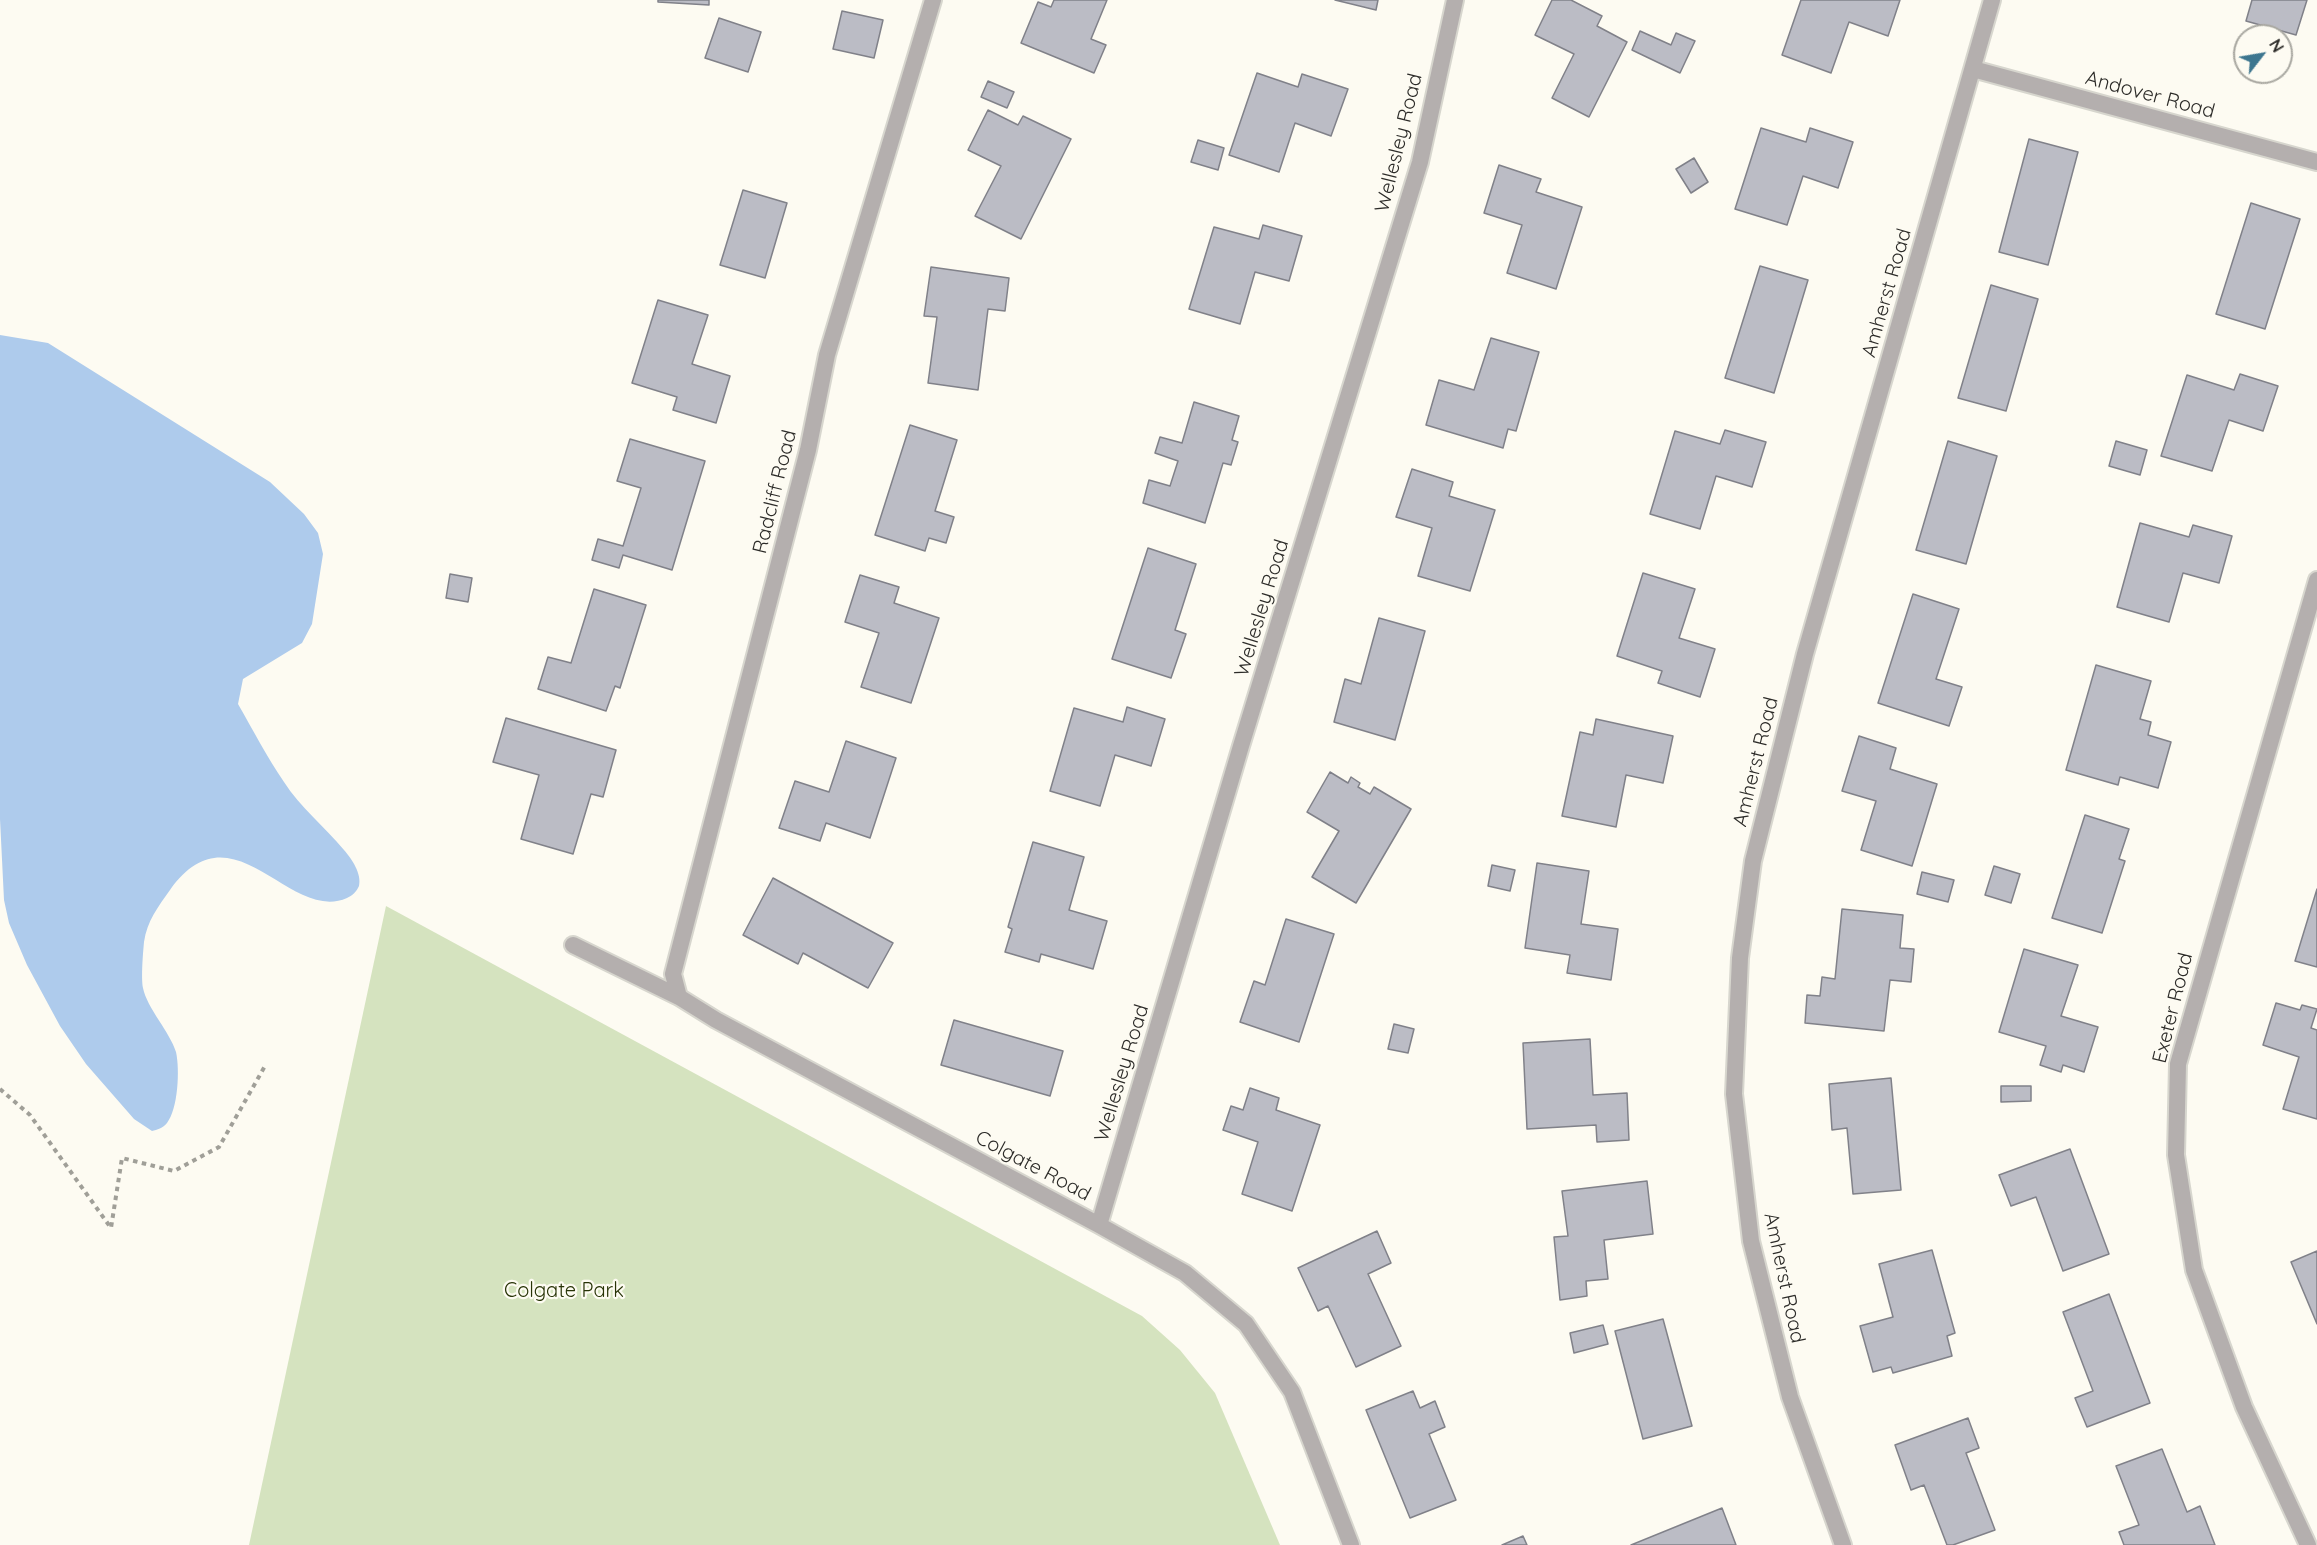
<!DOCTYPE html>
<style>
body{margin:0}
#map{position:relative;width:2317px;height:1545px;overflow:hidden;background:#fdfbf2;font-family:Quicksand,sans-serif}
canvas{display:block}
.north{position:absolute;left:2233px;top:24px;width:60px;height:60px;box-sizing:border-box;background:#fdfbf2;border:2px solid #a9a8a1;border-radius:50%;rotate:59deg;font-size:16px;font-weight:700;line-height:24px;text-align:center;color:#2c2b28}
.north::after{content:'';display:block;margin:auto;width:21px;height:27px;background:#3d768f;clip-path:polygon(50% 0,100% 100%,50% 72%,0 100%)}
</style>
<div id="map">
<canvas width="2317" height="1545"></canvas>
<div class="north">N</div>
</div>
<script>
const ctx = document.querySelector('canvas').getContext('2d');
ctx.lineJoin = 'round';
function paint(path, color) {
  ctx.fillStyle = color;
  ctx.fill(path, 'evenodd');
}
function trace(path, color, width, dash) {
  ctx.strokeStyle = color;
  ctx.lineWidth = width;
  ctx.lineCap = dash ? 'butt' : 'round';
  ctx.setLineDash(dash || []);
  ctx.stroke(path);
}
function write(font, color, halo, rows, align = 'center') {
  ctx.font = font + ' Quicksand,sans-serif';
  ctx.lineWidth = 4.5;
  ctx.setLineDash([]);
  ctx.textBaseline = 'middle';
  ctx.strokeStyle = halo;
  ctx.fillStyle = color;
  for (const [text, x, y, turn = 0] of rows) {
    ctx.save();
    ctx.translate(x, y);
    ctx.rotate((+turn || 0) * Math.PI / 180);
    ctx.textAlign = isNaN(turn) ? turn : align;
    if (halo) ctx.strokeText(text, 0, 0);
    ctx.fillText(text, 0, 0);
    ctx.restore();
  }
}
const green = new Path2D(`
 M386,906L1142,1316L1180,1350L1215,1393L1280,1545H249Z`);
const water = new Path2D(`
 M0,335L48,343L270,482L304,514L318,533L323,554L312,624L302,643L243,679L238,704C253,730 267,757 284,782C300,807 325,827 344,850C352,859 362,874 359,886C357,891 352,896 347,898C289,924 233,802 170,890C158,907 147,921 144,942C143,953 141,977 143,988C147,1008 170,1032 176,1052C180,1070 178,1109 167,1123C163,1128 157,1130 152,1131L134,1119L86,1064L60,1026L27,965L9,923L4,900L0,819Z`);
const building = new Path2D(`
 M658,0H709V5L658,2Z
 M1054,0H1107L1091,39L1106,45L1094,73L1021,43L1038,2L1051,7Z
 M1335,0H1378L1376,10Z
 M1552,0H1571L1602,16L1597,26L1627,42L1589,117L1552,98L1574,54L1535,35Z
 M1801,0H1900L1888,36L1849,22L1831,73L1782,55Z
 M2252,0H2307L2296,35L2246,21Z
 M842,11L883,20L874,58L833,49Z
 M719,18L761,32L748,72L705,58Z
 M1640,31L1671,45L1676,33L1695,41L1680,73L1632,50Z
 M1257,73L1298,87L1302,74L1348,89L1331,136L1295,123L1279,172L1229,155Z
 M988,81L1014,92L1007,108L981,97Z
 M988,110L1018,125L1023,116L1071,139L1021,239L975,216L1001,166L968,150Z
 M1761,128L1806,142L1810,128L1853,142L1838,188L1803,176L1787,225L1735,209Z
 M2029,139L2078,152L2048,265L1999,252Z
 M1198,140L1224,148L1218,170L1191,162Z
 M1694,158L1708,182L1691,193L1676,169Z
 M1499,165L1541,179L1536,192L1582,207L1556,289L1507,273L1522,225L1484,213Z
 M743,190L787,203L765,278L720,265Z
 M2251,203L2300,219L2265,329L2216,314Z
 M1263,225L1302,236L1289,281L1255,272L1240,324L1189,309L1214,227L1259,239Z
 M1760,266L1808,280L1774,393L1725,378Z
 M931,267L1009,278L1005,311L988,309L978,390L928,383L937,317L924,316Z
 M1991,285L2038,299L2006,411L1958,398Z
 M658,300L708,315L692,364L730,376L716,423L673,410L677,397L632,383Z
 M1491,338L1539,352L1516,431L1508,429L1503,448L1426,425L1439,380L1474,390Z
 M2240,374L2278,386L2263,431L2229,420L2212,471L2161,456L2187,375L2234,390Z
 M1194,402L1239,416L1232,440L1238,442L1231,465L1223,463L1205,523L1143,503L1149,480L1170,486L1178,461L1155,453L1160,437L1182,443Z
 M910,425L957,440L935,511L954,517L946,543L929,538L925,551L875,535Z
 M1725,430L1766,442L1752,487L1716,476L1700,529L1650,514L1675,431L1720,444Z
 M630,439L705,461L672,570L623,555L619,568L592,560L598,539L623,546L641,488L617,481Z
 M1948,441L1997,456L1966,564L1916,550Z
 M2116,441L2147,450L2140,475L2109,466Z
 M1412,469L1453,482L1449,496L1495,510L1470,591L1418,576L1432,528L1396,517Z
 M2140,523L2189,537L2193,525L2232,536L2219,583L2183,573L2169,622L2117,607Z
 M1148,548L1196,564L1175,630L1186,634L1171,678L1112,659Z
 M1643,573L1695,589L1679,638L1715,649L1700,697L1658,683L1662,671L1617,656Z
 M450,574L472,578L468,602L446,598Z
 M860,575L899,587L894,603L939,618L911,703L861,687L879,633L845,622Z
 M594,589L646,605L620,688L615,686L606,711L538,689L548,657L571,663Z
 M1913,594L1959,609L1936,679L1962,687L1949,726L1878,703Z
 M1379,618L1425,631L1395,740L1334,722L1345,679L1361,684Z
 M2096,665L2151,681L2140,719L2151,722L2148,735L2171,742L2158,788L2120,777L2118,785L2066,770Z
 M1127,707L1165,719L1151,766L1115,755L1100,806L1050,791L1074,708L1123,722Z
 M506,718L616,750L603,797L591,794L573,854L521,839L539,775L493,762Z
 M1596,719L1673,736L1663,783L1626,775L1616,827L1562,816L1580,732L1593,735Z
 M1859,736L1896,748L1890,769L1937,784L1912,866L1861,850L1876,801L1842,791Z
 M846,741L896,758L870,838L826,823L820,841L779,828L795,781L829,792Z
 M1330,772L1348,783L1351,777L1360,783L1358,787L1370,794L1374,787L1411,809L1356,903L1312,877L1339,831L1307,812Z
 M2085,815L2129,829L2119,859L2125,861L2102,933L2052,918Z
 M1033,842L1084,857L1069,910L1107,921L1093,969L1041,954L1039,962L1005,952L1012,929L1008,927Z
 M1537,863L1589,871L1581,924L1618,929L1611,980L1567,973L1570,955L1525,948Z
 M1492,865L1515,870L1510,891L1488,886Z
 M1994,866L2020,874L2011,903L1985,895Z
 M1922,872L1954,880L1948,902L1917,894Z
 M773,878L893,943L868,988L803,953L798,964L743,935Z
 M2317,889V967L2295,961Z
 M1842,909L1903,915L1900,948L1914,949L1911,982L1890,980L1884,1031L1805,1023L1807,995L1820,996L1822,977L1835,979Z
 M1286,919L1334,934L1299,1042L1240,1022L1254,981L1265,985Z
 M2024,949L2078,965L2061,1016L2098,1027L2084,1072L2063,1065L2061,1072L2040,1065L2046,1046L1999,1032Z
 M2276,1003L2300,1010L2302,1005L2317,1009L2311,1028L2317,1030V1119L2283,1109L2299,1057L2263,1045Z
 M954,1020L1063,1051L1050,1096L941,1065Z
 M1394,1024L1414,1029L1408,1053L1388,1049Z
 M1590,1039L1593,1095L1627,1093L1629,1140L1597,1142L1596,1125L1527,1129L1523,1043Z
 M1891,1078L1901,1190L1853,1194L1847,1128L1832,1130L1829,1084Z
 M2001,1086H2031V1101L2001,1102Z
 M1250,1088L1279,1098L1276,1110L1320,1125L1292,1211L1242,1194L1258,1142L1223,1130L1231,1106L1243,1110Z
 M2070,1149L2109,1254L2063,1271L2036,1197L2011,1206L1999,1175Z
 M1647,1181L1653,1234L1604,1240L1608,1279L1586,1281L1587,1296L1560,1300L1554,1237L1568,1236L1562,1191Z
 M1377,1231L1391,1263L1368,1274L1401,1346L1356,1367L1328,1306L1318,1311L1298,1268Z
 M1932,1250L1955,1333L1947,1336L1952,1356L1893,1373L1891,1367L1873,1372L1860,1326L1893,1317L1879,1264Z
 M2317,1251V1324L2291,1262Z
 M2109,1294L2150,1403L2087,1427L2075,1398L2093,1391L2063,1312Z
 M1663,1319L1692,1426L1643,1439L1615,1331Z
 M1603,1325L1608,1344L1574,1353L1570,1333Z
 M1413,1391L1420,1408L1435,1401L1445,1427L1429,1434L1456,1500L1410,1518L1366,1410Z
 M1968,1418L1979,1448L1966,1453L1995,1530L1953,1545H1947L1924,1485L1911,1490L1895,1445Z
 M2162,1449L2187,1512L2200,1506L2215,1545H2124L2119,1532L2139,1525L2116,1466Z
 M1722,1508L1736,1545H1631Z
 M1523,1536L1527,1545H1502Z`);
const path = new Path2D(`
 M0,1089L30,1115L111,1228L122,1158L174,1171L219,1147L265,1066`);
const minor = new Path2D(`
 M1973,69L2317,162
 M573,945L679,997L716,1020L1099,1225L1185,1273L1246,1324L1292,1392L1351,1545
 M679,997L673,974L808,450L827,355L933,0
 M1099,1225L1241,746L1420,162L1455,0
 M1843,1545L1790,1397L1751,1241L1734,1094L1740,958L1753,861L1805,654L1992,0
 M2308,1545L2244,1407L2194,1270L2176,1155L2178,1064L2317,580`);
const streetNames = [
 ["Andover Road",2150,95,15],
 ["Wellesley Road",1399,143,-76],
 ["Amherst Road",1887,293,-74],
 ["Radcliff Road",775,492,-76],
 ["Wellesley Road",1262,608,-73],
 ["Amherst Road",1756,762,-76],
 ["Exeter Road",2173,1008,-76],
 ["Wellesley Road",1122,1073,-73],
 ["Colgate Road",1033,1166,28],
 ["Amherst Road",1784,1278,78]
];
const parkNames = [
 ["Colgate Park",564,1291]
];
paint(green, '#d5e3bf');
paint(water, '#aecbec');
paint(building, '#bbbcc5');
trace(building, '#808189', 1.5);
trace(minor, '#d7d6ce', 20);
trace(path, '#a09f98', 4, [4.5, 4.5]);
trace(minor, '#b4afae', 16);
write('20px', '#2c2b28', '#fdfbf2', streetNames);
write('20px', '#273306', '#fdfbf2', parkNames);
</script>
